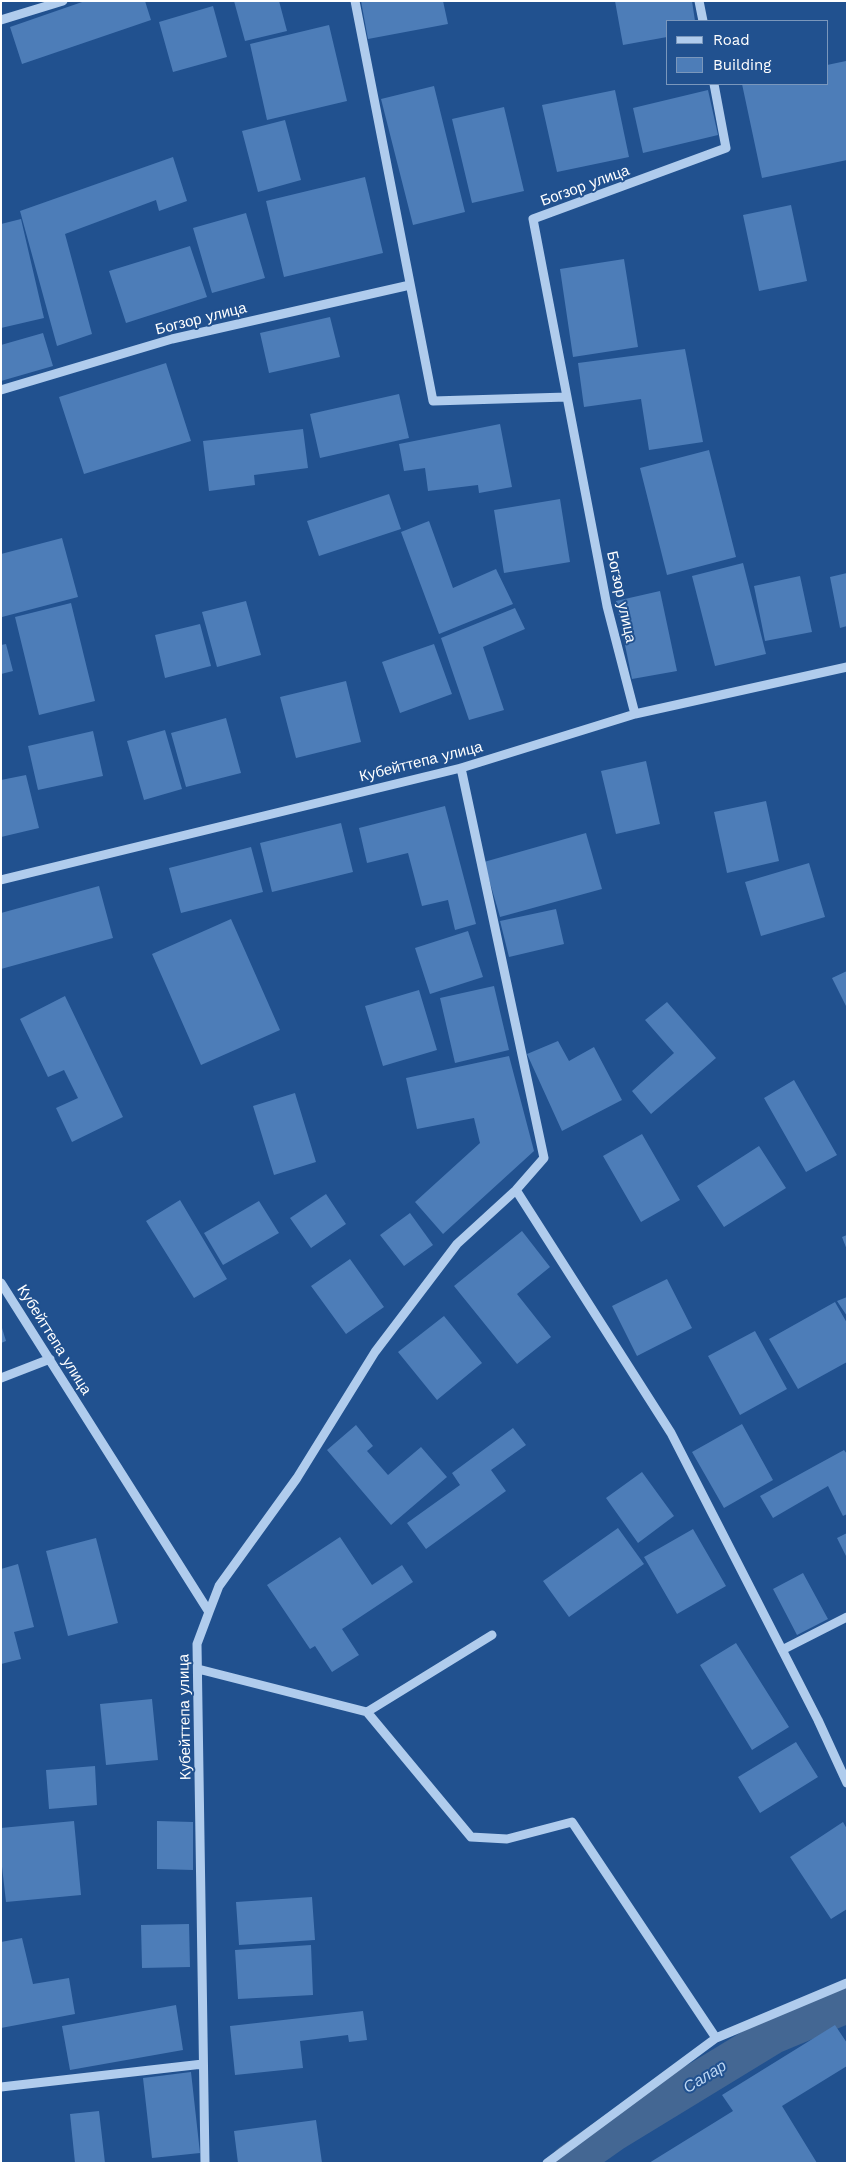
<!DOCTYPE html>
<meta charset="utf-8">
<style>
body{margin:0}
#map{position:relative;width:848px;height:2164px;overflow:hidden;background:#21518f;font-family:"Work Sans",sans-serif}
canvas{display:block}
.frame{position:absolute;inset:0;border:2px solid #fff;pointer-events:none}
.legend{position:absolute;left:666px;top:20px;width:162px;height:65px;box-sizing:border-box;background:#21518f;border:1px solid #7a97bc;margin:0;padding:6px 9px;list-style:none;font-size:15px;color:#fff}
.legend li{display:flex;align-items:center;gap:10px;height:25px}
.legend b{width:25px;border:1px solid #7a97bc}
</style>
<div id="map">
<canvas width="848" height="2164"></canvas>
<div class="frame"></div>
<ul class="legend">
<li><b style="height:6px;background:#b0cced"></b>Road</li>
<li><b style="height:14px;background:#4d7db8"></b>Building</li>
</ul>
</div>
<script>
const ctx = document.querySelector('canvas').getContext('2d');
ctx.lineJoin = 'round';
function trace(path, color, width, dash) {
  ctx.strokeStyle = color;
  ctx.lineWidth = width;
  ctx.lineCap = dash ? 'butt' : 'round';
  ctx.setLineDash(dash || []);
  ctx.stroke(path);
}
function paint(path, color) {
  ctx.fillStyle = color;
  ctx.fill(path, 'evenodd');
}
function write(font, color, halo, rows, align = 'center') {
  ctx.font = font + ' "Work Sans",sans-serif';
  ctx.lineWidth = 4;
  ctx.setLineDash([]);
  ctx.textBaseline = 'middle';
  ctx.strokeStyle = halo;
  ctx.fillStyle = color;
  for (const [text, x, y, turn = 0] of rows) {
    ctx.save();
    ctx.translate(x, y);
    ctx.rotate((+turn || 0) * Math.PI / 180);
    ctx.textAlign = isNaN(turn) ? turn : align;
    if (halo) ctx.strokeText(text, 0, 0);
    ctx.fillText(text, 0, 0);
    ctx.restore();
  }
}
const canal = new Path2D(`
 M570,2163L614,2132L773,2035L847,2004`);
const building = new Path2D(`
 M85,1H145L151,20L22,64L10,27Z
 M234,1H279L287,31L245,41Z
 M361,1H443L448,24L368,39Z
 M615,1H692L695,21H667V37L623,45Z
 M213,6L227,57L173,72L159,22Z
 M329,25L347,101L267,120L250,44Z
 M846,61L847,160L762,178L742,84H827V65Z
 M434,86L465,212L413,225L381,99Z
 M615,90L629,157L557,172L542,105Z
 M708,90L718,135L643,153L633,108Z
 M504,107L524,191L472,203L452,119Z
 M285,120L301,180L258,192L242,131Z
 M173,157L187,201L159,211L156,200L65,234L92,334L57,346L20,211Z
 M365,177L383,253L284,277L266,201Z
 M791,205L807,281L759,291L743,215Z
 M246,213L265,278L212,293L193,228Z
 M21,219L44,318L1,328V224Z
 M190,246L207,297L126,323L109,271Z
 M624,259L638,347L573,357L560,269Z
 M330,317L340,357L269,373L260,333Z
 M43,333L53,366L1,381V345Z
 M685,349L703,442L649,450L641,399L584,407L578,363Z
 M166,363L191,441L84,474L59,397Z
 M399,394L409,438L320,458L310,414Z
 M500,424L512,487L479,493L478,485L428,491L425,468L404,471L399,444Z
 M303,429L308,468L254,475L255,485L209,491L203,441Z
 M709,450L736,557L667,575L640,468Z
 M389,494L401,529L319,556L307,521Z
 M560,499L570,562L504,573L494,510Z
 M429,521L453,588L496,569L513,604L439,634L401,532Z
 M62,538L78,597L2,617L1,554Z
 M743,563L766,654L715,666L692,576Z
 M847,573V626L840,628L830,577Z
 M800,576L812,632L765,641L754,586Z
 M660,591L677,671L632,679L616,601Z
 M246,601L261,655L217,667L202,612Z
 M71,603L95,701L39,715L15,617Z
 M515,608L525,629L483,647L504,710L469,720L441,638Z
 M200,624L211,666L165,678L155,635Z
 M6,644L13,671L1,674V645Z
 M434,644L452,694L400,713L382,662Z
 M346,681L361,742L296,758L280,697Z
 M226,718L241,773L186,787L171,733Z
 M165,730L182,789L144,800L127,741Z
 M93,731L103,776L38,790L28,746Z
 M646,761L660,824L616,834L601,771Z
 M26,775L39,828L1,837V780Z
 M766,801L779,861L727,873L714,812Z
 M445,806L476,924L455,930L448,900L422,906L408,853L367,863L359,828Z
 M341,823L353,872L272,892L260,843Z
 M586,833L602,889L500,917L484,862Z
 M251,847L263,892L181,913L169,868Z
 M809,863L825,917L761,936L745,882Z
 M99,886L113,938L1,969V913Z
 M556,909L564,944L509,957L500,921Z
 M231,919L280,1030L201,1065L152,954Z
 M468,931L483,977L430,994L415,948Z
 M847,971V1008L832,978Z
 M494,986L509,1050L455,1063L440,998Z
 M419,990L437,1050L383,1066L365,1006Z
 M65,996L123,1117L72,1142L56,1108L78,1098L64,1070L48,1077L20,1019Z
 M667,1002L716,1058L651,1114L632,1091L674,1053L645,1020Z
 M558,1041L569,1061L594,1047L622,1100L562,1131L527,1054Z
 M509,1056L534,1151L443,1234L415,1202L480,1143L474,1118L417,1129L406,1078Z
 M794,1080L837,1155L806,1172L764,1098Z
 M295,1093L316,1162L274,1175L253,1106Z
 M642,1134L680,1200L641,1222L603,1156Z
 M759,1146L786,1188L724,1227L697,1186Z
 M326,1194L346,1224L311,1248L290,1218Z
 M180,1200L227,1279L194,1298L146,1221Z
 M259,1201L279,1233L223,1265L204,1233Z
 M410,1213L433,1245L404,1266L380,1235Z
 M522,1231L550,1267L517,1294L551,1337L517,1364L454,1286Z
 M847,1235V1250L842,1237Z
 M350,1259L384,1307L346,1334L311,1286Z
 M667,1279L692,1328L637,1356L612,1306Z
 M847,1297V1316L837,1301Z
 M835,1302L847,1323V1362L798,1389L769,1339Z
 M444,1316L482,1363L437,1400L398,1352Z
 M2,1328L6,1341L1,1343V1329Z
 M755,1331L787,1389L740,1415L708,1356Z
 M742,1424L773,1480L724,1508L692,1452Z
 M356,1425L373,1446L367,1451L388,1475L421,1447L447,1477L391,1525L327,1450Z
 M513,1428L526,1445L491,1470L506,1491L426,1549L407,1523L460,1485L452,1473Z
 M844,1450L847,1454V1514L843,1516L828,1486L773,1518L760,1496Z
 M642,1472L674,1516L638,1543L606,1498Z
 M618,1528L644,1564L569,1617L543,1581Z
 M693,1529L726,1586L677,1614L644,1557Z
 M847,1533V1558L837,1538Z
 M340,1537L372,1585L402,1565L413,1582L342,1629L359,1655L332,1672L315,1646L310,1649L267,1585Z
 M96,1538L118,1623L68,1636L46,1551Z
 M18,1564L34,1627L14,1632L21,1659L1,1664V1569Z
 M803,1573L828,1619L797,1635L773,1589Z
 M736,1643L789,1727L752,1750L700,1665Z
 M152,1699L158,1760L106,1765L100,1704Z
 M796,1742L818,1777L760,1813L738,1777Z
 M95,1766L97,1805L49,1809L46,1770Z
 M74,1821L81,1895L6,1902L1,1858V1828Z
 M157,1821L193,1822V1870L157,1869Z
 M843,1822L847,1829V1909L831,1919L790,1857Z
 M312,1897L315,1940L239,1945L236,1902Z
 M189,1924L190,1967L142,1968L141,1925Z
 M22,1938L33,1984L69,1978L75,2014L1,2028V1942Z
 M311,1945L313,1995L238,1999L235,1950Z
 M176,2005L183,2050L70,2070L62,2026Z
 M363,2011L367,2040L349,2042L348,2035L300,2041L303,2068L235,2075L230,2026Z
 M835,2025L847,2043V2066L782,2106L817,2163H649L733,2111L722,2095Z
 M191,2072L200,2153L152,2158L143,2078Z
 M99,2111L105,2163H75L70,2114Z
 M316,2120L322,2163H238L234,2131Z`);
const minor = new Path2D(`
 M355,1L433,401L567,397
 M699,1L703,21
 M1,20L63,1
 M1,390L172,339L410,285
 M635,714L607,606L533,219L726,148L714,84
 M1,880L461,768L635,714L847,667
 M516,1190L671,1433L818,1720L847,1783
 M1,1283L209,1612L197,1644L205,2163
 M1,1378L50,1359
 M209,1612L219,1586L297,1478L375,1352L457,1244L516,1190L544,1158L461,768
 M782,1650L847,1617
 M198,1669L367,1712L471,1837L507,1839L572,1822L716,2038
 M367,1712L492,1635
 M1,2087L203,2064
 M547,2163L716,2038L847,1983`);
const streetNames = [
 ["Богзор улица",585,186,-20],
 ["Богзор улица",201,319,-14],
 ["Богзор улица",621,597,78],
 ["Кубейттепа улица",421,762,-14],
 ["Кубейттепа улица",54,1340,58],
 ["Кубейттепа улица",185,1717,-91]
];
const waterNames = [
 ["Салар",705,2077,-32]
];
trace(canal, '#446793', 38);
paint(building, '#4d7db8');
trace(minor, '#b0cced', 9);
write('15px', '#fff', '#21518f', streetNames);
write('italic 16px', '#bcd6f3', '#21518f', waterNames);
</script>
